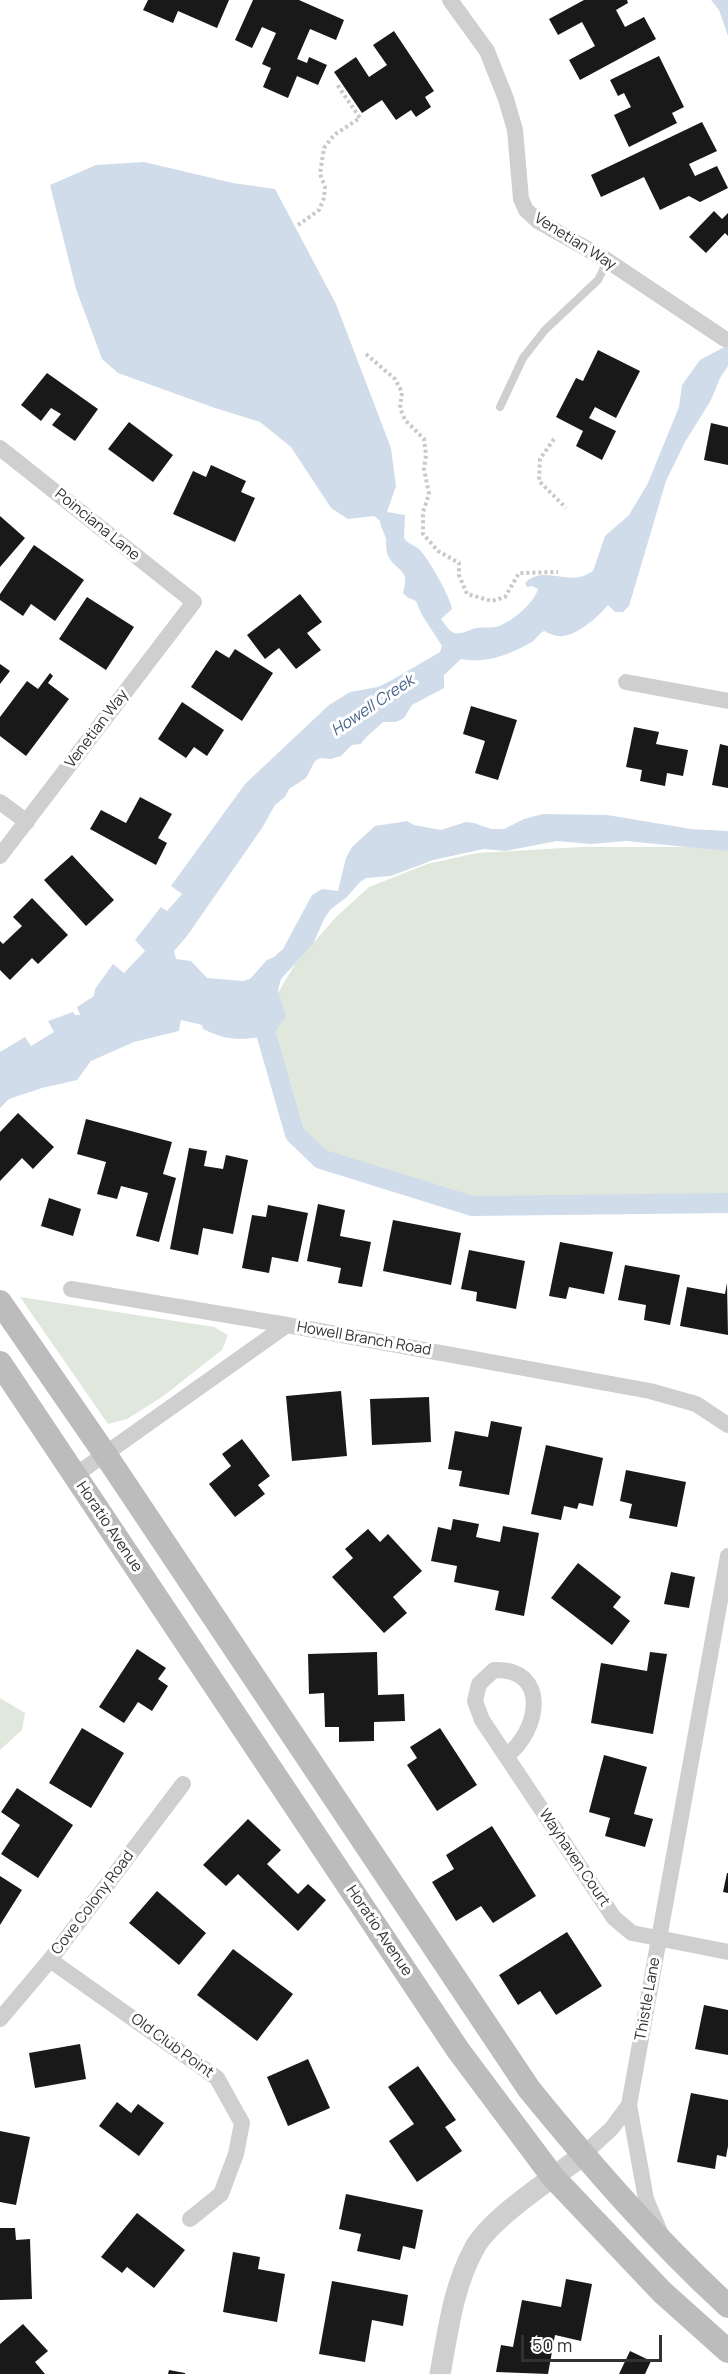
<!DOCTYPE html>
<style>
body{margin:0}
#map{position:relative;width:728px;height:2374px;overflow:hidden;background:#fff;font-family:Manrope,sans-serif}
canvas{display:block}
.scale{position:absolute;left:521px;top:2335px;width:141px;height:27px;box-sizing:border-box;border:3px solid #323232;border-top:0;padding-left:8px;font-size:18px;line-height:21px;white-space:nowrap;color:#323232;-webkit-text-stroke:4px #fff;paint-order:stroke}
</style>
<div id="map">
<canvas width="728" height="2374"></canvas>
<div class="scale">50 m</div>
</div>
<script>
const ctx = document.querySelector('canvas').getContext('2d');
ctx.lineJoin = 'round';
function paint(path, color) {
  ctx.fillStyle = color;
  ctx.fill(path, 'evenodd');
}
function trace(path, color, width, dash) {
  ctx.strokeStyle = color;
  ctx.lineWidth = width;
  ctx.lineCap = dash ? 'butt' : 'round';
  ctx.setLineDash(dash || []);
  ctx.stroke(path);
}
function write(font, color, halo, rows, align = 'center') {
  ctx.font = font + ' Manrope,sans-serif';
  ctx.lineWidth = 6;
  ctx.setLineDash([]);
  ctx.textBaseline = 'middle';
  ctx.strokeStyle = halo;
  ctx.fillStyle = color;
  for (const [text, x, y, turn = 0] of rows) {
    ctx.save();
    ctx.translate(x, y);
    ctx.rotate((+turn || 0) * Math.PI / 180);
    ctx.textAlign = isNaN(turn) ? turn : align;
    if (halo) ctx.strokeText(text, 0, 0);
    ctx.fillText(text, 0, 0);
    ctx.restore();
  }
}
const green = new Path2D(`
 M581,847H703L728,851V1205L473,1206L312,1156L269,1008L295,964L336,917L369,887L427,864L477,853Z
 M20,1297L214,1327L228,1335L222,1350L162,1397L127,1419L108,1424Z
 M0,1698L25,1713L22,1730L0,1750Z`);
const water = new Path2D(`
 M711,0H728V36L719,10Z
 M144,162L233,183L275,189L336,304L391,448L396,486L387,512L405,515L404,538C408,544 414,545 419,549C427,556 451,598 452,609L441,619C445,624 448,630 454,633C461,635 469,630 476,628C483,627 488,628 495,627C509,625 535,602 538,589L532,586L527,587L525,583C541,567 561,581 580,577C584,576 589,573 593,571L605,536L629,515L648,483L679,407L682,385L700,360L728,345V366L720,378L711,400L685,442L666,481L629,606L623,612H615L608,605C598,617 575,638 558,636C554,636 549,633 544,631C538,634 536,640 530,643C509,655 485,664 461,659L444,675V688L412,705L404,718L396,722H383C377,728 364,738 361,744L352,745L341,756L331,759L320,758L315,761L306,778L289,789L285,797L275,805L262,828L187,936L174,951L176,959L191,961L207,978L243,981L250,979L267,960L274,957L283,949L312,895L322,889L338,891L346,858L352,847L375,826L407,821L414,825L441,830L466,822L474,823L491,829H504L524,819L543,814L607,815L691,829L728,831V851L626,841L591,844L557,841L505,851L484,849L433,860L391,876L366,878L360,882L347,897L331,909L325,917L313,944L281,979L278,990L286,1016L273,1035C244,1040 229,1042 203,1029L202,1025L181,1020L179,1031L134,1042L91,1061L77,1080L42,1088L9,1099L0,1108V1052L25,1037L31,1046L54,1032L48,1021L73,1012L75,1015H80L77,1007L94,996L95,989L113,964L124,973L145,951L135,940L161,907L167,911L182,894L171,886L245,784L329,705L350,692L378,687L392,680L440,652L442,646L422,615L416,601L407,597L403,593C412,566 393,572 387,553C386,549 386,544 386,539C384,532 381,528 380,521L374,516L348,519L331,508L291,447L260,422L215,408L118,373L102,359L76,289L50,185L96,165Z`);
const canal = new Path2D(`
 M260,1012L295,1134L321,1159L472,1206L728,1203`);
const building = new Path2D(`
 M148,0H229L217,28L178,11L173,23L143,10Z
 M253,0H299L344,20L336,40L310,29L297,59L307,63L309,57L327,65L318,85L297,76L288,98L263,87L271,68L262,64L276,33L262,27L252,48L235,40Z
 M584,0H627L628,3L616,10L625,27L644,17L656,39L580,80L569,60L595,46L582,22L558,35L549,19Z
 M394,31L434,91L425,97L431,107L416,117L411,110L396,120L382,100L362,113L334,72L356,57L369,77L387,65L373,45Z
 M659,56L684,107L672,113L677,123L629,147L614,115L631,107L624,93L618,96L610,80Z
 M702,122L717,151L689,164L695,176L717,166L728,188L700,202L689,196L660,210L644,177L601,197L591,175Z
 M714,211L722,219L728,213V236L725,233L706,253L689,237Z
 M598,350L640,371L616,418L595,407L589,418L616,431L602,460L576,446L583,431L556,417L576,378L583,381Z
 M47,373L98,409L75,441L52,425L61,414L51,408L41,421L21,405Z
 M129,422L173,455L153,482L108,449Z
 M711,423L728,427V465L704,460Z
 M211,465L246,481L241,492L255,498L235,542L173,514L193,471L206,477Z
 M0,516L25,538L0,567Z
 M34,545L84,580L55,621L31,604L23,616L0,600V594Z
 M300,594L322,622L307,633L321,650L296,669L279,648L265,659L247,635Z
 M87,597L134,627L106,670L59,639Z
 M235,649L273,673L242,721L191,687L216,650L229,658Z
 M0,664L10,671L0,684Z
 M50,673L53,676L48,683L69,699L26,756L0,736V717L27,681L38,689Z
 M182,702L224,730L207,756L194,747L186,758L158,739Z
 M471,706L517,720L498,780L475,773L485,741L463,734Z
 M634,727L659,732L656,744L688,750L683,776L667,773L665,786L640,781L642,770L626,767Z
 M720,744L728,746V788L712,785Z
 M140,797L172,814L158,838L167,843L156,865L90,829L101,810L126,823Z
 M72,855L114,900L86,926L44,880Z
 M32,898L68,935L38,964L32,958L10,980L0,970V941L3,944L22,926L13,917Z
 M18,1113L54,1147L33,1169L22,1158L0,1181V1132Z
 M86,1119L172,1142L163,1174L176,1178L159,1242L136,1236L148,1193L121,1186L117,1199L97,1194L106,1162L77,1154Z
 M189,1148L207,1151L204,1166L223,1169L226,1155L248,1160L233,1234L203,1228L198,1255L170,1249Z
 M49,1198L81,1209L73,1236L41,1226Z
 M318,1204L345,1210L340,1236L371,1242L362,1287L338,1283L341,1268L307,1261Z
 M268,1205L308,1213L298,1262L272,1257L269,1273L242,1268L252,1215L266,1217Z
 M393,1220L461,1233L451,1285L383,1271Z
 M560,1242L613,1252L604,1294L569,1287L566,1299L549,1296Z
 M469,1250L525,1261L516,1309L476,1301L477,1292L461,1289Z
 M625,1265L680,1275L670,1325L644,1320L646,1305L618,1300Z
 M727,1283L728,1335L680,1326L687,1287L725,1294Z
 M341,1391L347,1456L292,1461L286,1396Z
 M429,1397L431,1442L372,1445L370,1399Z
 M491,1421L522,1427L509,1495L459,1486L462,1471L448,1469L455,1431L488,1437Z
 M242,1439L270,1476L258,1485L265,1494L235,1517L209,1484L231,1466L222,1454Z
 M546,1445L603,1458L593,1506L579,1503L577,1509L564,1506L561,1520L531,1514Z
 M626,1470L686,1482L677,1527L629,1518L632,1504L620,1501Z
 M453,1519L479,1524L476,1537L500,1542L503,1526L539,1533L524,1616L495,1610L499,1591L454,1582L457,1566L431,1561L438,1527L451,1530Z
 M368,1529L380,1542L388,1534L422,1571L393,1597L407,1613L384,1633L332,1577L353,1558L345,1549Z
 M578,1563L621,1597L613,1607L630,1621L612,1645L551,1598Z
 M671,1572L695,1577L689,1608L664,1604Z
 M137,1649L166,1668L158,1679L168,1686L152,1711L138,1702L124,1723L99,1707Z
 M377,1652L378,1695L404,1694L405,1721L374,1722V1741L339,1742V1727H325L324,1693L309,1694L308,1654Z
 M650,1652L667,1654L653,1734L591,1723L601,1663L647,1671Z
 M82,1728L124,1753L91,1808L49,1783Z
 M440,1728L477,1785L437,1811L407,1765L417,1758L410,1747Z
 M604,1755L647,1767L634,1814L653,1819L645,1847L605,1836L610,1818L589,1812Z
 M17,1788L73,1825L38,1878L1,1854L20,1825L1,1812Z
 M248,1819L281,1850L267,1864L298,1894L308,1884L326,1900L298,1931L238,1874L226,1886L203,1865Z
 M492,1826L536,1896L493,1923L481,1906L456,1921L432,1882L454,1869L446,1855Z
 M727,1873H728V1893L723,1892Z
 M0,1876L22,1890L0,1925Z
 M157,1891L206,1933L179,1965L129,1923Z
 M567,1932L602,1986L556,2015L540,1991L518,2005L499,1975Z
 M233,1949L293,1994L257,2041L197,1995Z
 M704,2005L728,2010V2055L695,2049Z
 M80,2044L86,2079L35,2088L29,2053Z
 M308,2059L330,2108L288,2126L267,2077Z
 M418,2066L456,2120L445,2127L462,2151L417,2182L389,2141L414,2124L388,2087Z
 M691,2093L728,2100V2146L726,2157L717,2155L715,2169L677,2162Z
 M117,2102L131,2113L138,2104L164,2123L139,2156L99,2126Z
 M0,2131L30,2137L16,2205L0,2202Z
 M346,2194L423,2210L415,2249L403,2246L400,2260L357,2251L361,2234L339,2229Z
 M137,2213L185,2250L154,2288L127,2267L122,2273L101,2257Z
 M0,2228H15L16,2240L30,2239L32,2299L0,2300Z
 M233,2252L260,2257L258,2269L285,2274L277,2322L223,2312Z
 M566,2279L592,2284L581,2341L555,2335L548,2374L496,2372L501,2345L513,2347L522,2300L561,2307Z
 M332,2281L408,2295L403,2326L372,2320L365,2362L319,2354Z
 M23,2324L48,2351L35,2362L45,2374H0V2344Z
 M630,2351L651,2361L645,2374H619Z
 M169,2370L185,2373V2374H168Z`);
const path = new Path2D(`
 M298,225L319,210L324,198L325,187L320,174L324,148L334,135L360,118L336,83
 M366,354L395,379L402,392L400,408L405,420L424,439L426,455L424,469L429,494L423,512V534L438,551L459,563V575L467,594L492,601L505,597L519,573L558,572
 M554,439L540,459L539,481L566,508`);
const service = new Path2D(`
 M500,407L523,358L545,330L598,280L603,270L605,259`);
const minor = new Path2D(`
 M450,0L487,51L506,99L515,130L521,199L526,210L538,221L605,259L725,339
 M0,448L194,602L0,856
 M626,682L728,701
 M0,802L27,822
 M71,1289L287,1325L650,1391L696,1404L728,1425
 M74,1476L287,1325
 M506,1756C540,1731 550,1668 494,1670L479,1684L475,1701L482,1720L614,1918L632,1933L728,1952
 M50,1960L217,2078L242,2123L236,2154L221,2194L190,2219
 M0,2019L50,1960L183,1784
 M629,2105L646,2199L660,2232
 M582,2156L612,2128L629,2105L728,1556`);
const tertiary = new Path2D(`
 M440,2374C448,2332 453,2287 474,2249C489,2219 554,2177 582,2156`);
const secondary = new Path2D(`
 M0,1302L105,1454L529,2089C591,2165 656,2240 728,2306
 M0,1363L458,2050L553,2177L662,2292L728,2351`);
const streetNames = [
 ["Venetian Way",575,242,32],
 ["Poinciana Lane",97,525,39],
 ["Venetian Way",97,729,-53],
 ["Howell Branch Road",364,1339,10],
 ["Horatio Avenue",109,1527,56],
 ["Wayhaven Court",574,1858,56],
 ["Cove Colony Road",93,1903,-53],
 ["Horatio Avenue",379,1931,56],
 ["Thistle Lane",648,1999,-80],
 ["Old Club Point",172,2046,36]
];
const waterNames = [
 ["Howell Creek",373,706,-34]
];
paint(green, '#e0e8dd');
paint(water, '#d1dcea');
trace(canal, '#d1dcea', 20);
paint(building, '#191919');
trace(path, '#c9c9c9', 4, [3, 3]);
trace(service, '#cfcfcf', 8);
trace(minor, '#cfcfcf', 16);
trace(tertiary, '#cfcfcf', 21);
trace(secondary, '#bcbcbc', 24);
write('15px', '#323232', '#fff', streetNames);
write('italic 16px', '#48648d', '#fff', waterNames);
</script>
